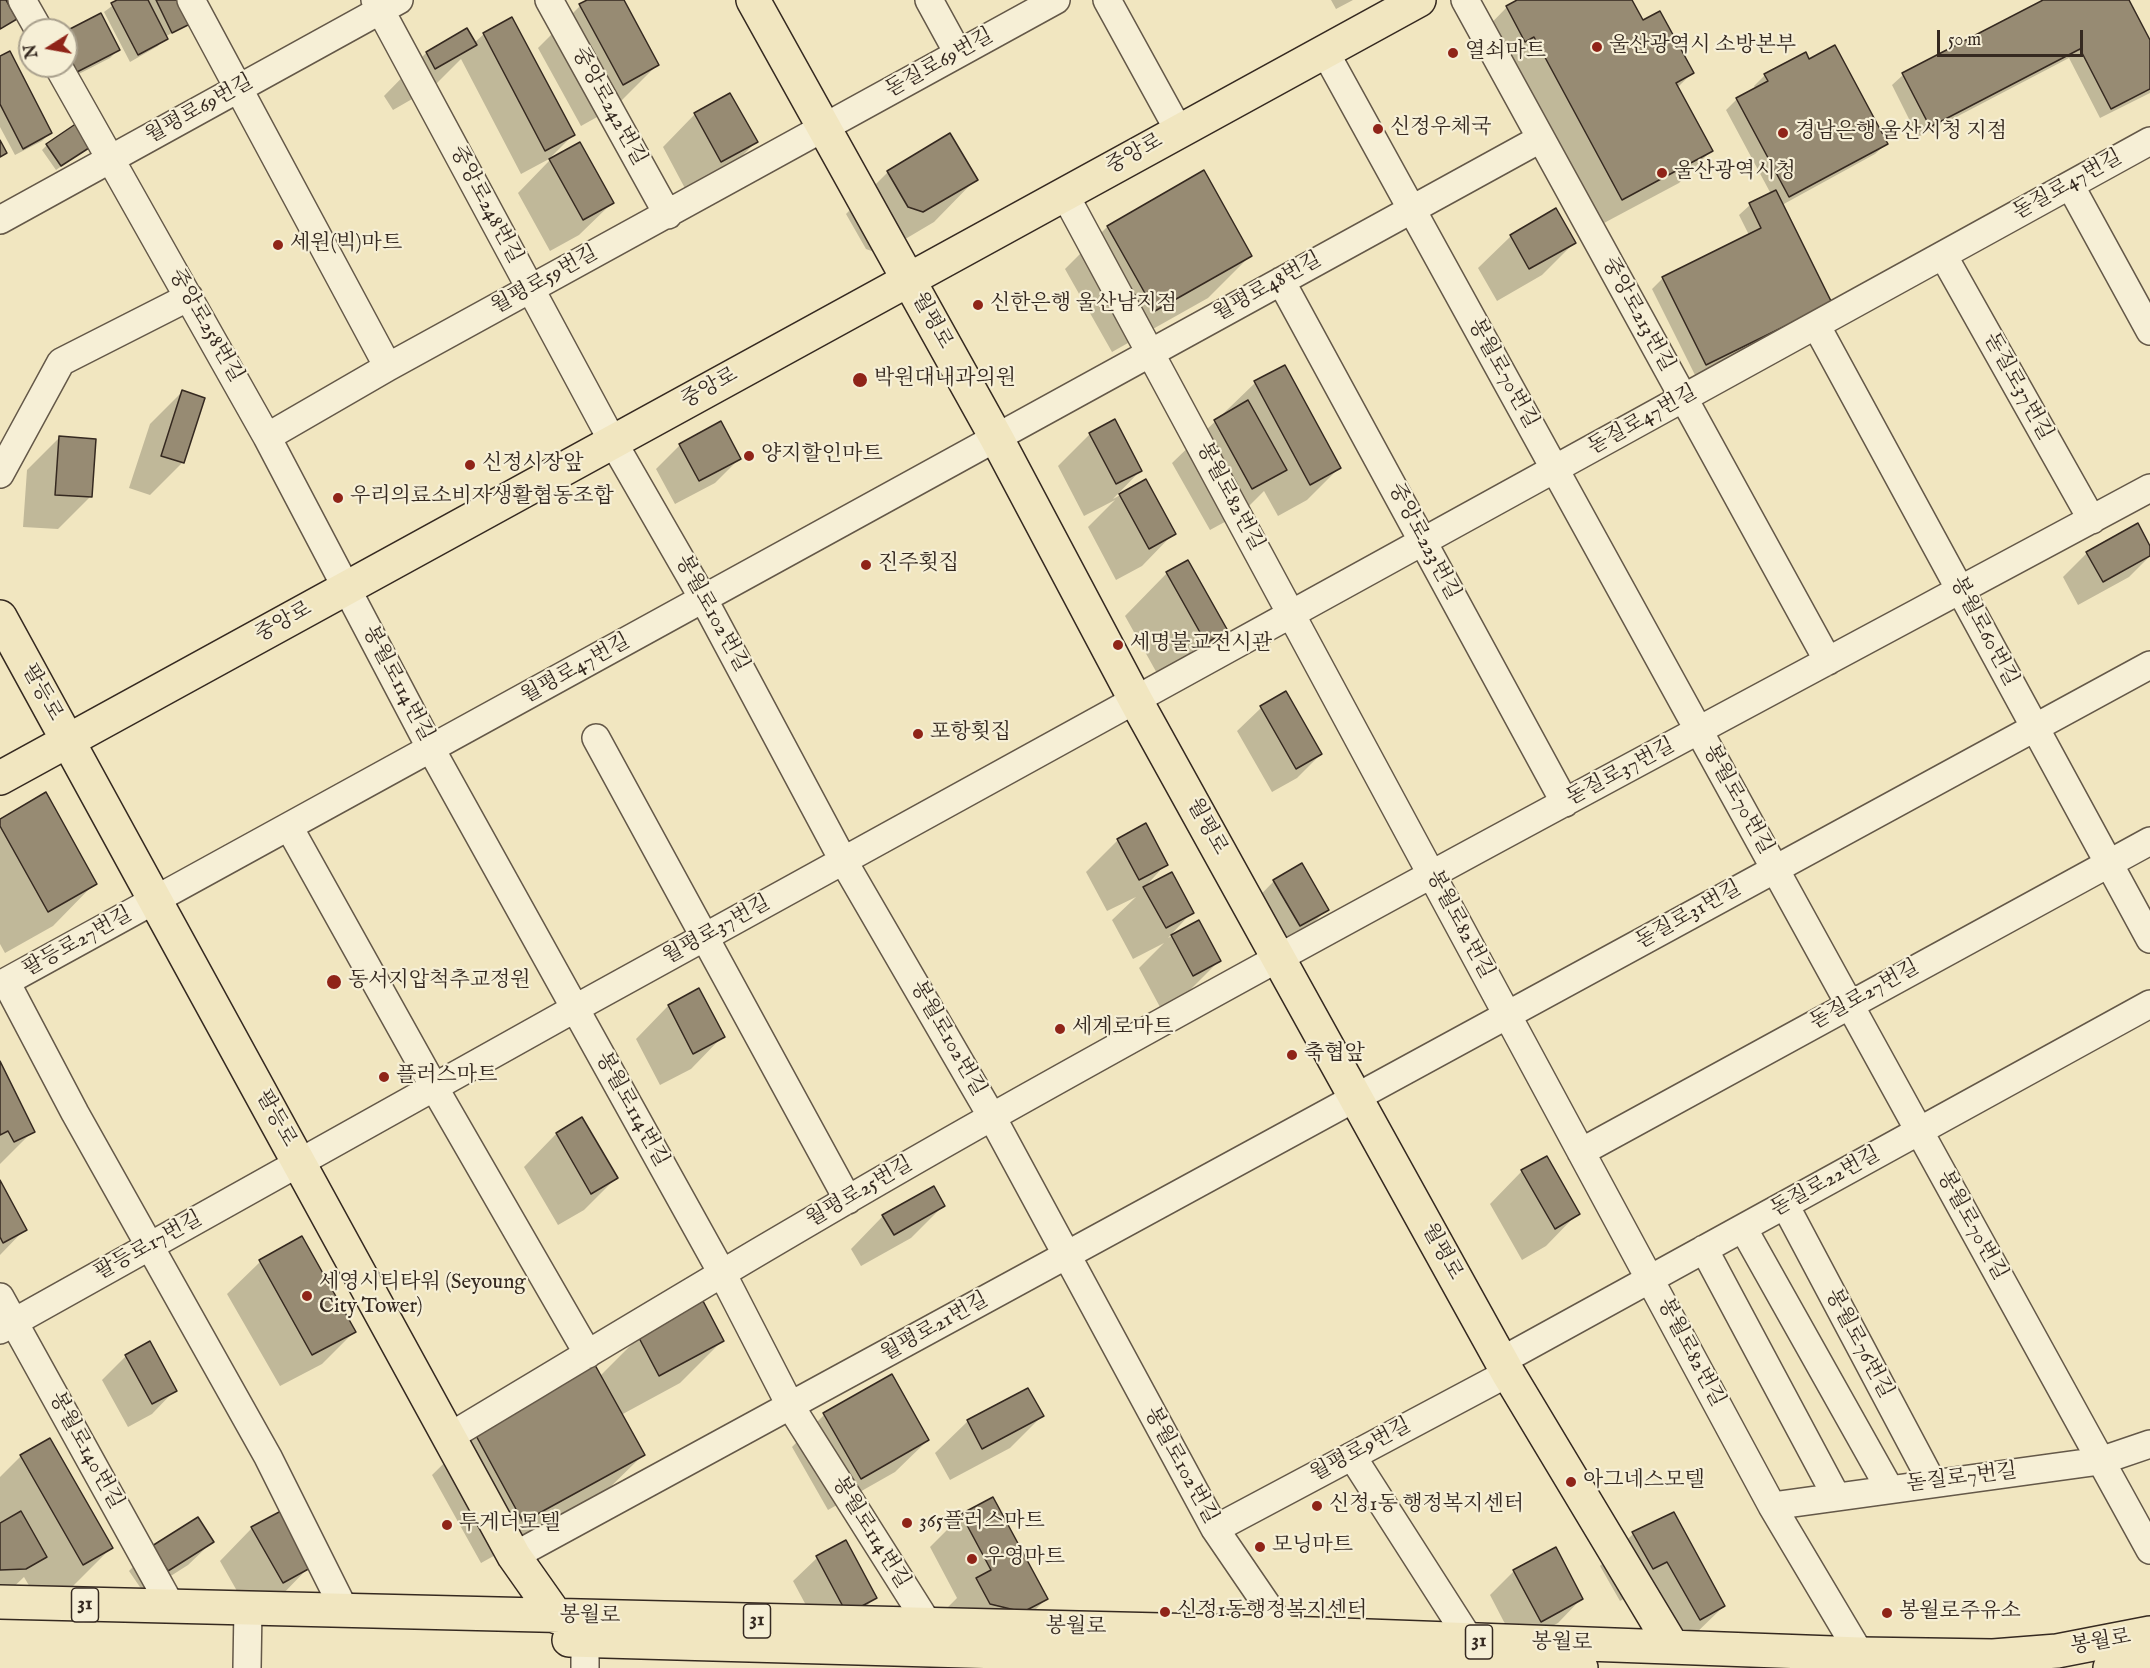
<!DOCTYPE html>
<meta charset="utf-8">
<style>
body{margin:0}
#map{position:relative;width:2150px;height:1668px;overflow:hidden;background:#f1e6c0;font-family:"IM FELL English",serif}
canvas{display:block}
.north{position:absolute;left:18px;top:18px;width:60px;height:60px;box-sizing:border-box;background:#f6efd6;border:2px solid #a9a08d;border-radius:50%;rotate:259deg;font-size:16px;font-weight:700;line-height:24px;text-align:center;color:#352920}
.north::after{content:'';display:block;margin:auto;width:21px;height:27px;background:#8f2418;clip-path:polygon(50% 0,100% 100%,50% 72%,0 100%)}
.scale{position:absolute;left:1937px;top:30px;width:146px;height:27px;box-sizing:border-box;border:3px solid #352920;border-top:0;padding-left:8px;font-size:18px;line-height:21px;white-space:nowrap;color:#352920;-webkit-text-stroke:4px #f6efd6;paint-order:stroke}
</style>
<div id="map">
<canvas width="2150" height="1668"></canvas>
<div class="north">N</div>
<div class="scale">50 m</div>
</div>
<script>
const ctx = document.querySelector('canvas').getContext('2d');
ctx.lineJoin = 'round';
function paint(path, color) {
  ctx.fillStyle = color;
  ctx.fill(path, 'evenodd');
}
function trace(path, color, width, dash) {
  ctx.strokeStyle = color;
  ctx.lineWidth = width;
  ctx.lineCap = dash ? 'butt' : 'round';
  ctx.setLineDash(dash || []);
  ctx.stroke(path);
}
function write(font, color, halo, rows, align = 'center') {
  ctx.font = font + ' "IM FELL English","Noto Serif KR",serif';
  ctx.lineWidth = 4.5;
  ctx.setLineDash([]);
  ctx.textBaseline = 'middle';
  ctx.strokeStyle = halo;
  ctx.fillStyle = color;
  for (const [text, x, y, turn = 0] of rows) {
    ctx.save();
    ctx.translate(x, y);
    ctx.rotate((+turn || 0) * Math.PI / 180);
    ctx.textAlign = isNaN(turn) ? turn : align;
    if (halo) ctx.strokeText(text, 0, 0);
    ctx.fillText(text, 0, 0);
    ctx.restore();
  }
}
const shadow = new Path2D(`
 M120,0H179L190,22L165,37L158,46L130,62L104,12Z
 M590,0H622L657,65L615,107L581,126L538,48L580,6Z
 M1331,0H1353L1336,9Z
 M1521,0H1631L1642,22L1692,73L1677,88L1711,151L1679,183L1589,231L1475,40L1507,7Z
 M2046,0H2127L2150,43V93L2100,118L2069,58L1918,137L1892,85L1903,75Z
 M467,30L474,43L484,34L573,135L549,159L521,174L461,59L433,87L393,110L384,96L426,53Z
 M66,32L118,50L110,58L69,79Z
 M0,58L50,133L42,141L15,155L0,127Z
 M1809,61L1886,144L1875,154L1782,205L1819,313L1695,375L1652,289L1663,278L1749,235L1739,215L1750,205L1771,194L1726,110L1737,99L1756,89L1754,86L1765,75Z
 M695,114L756,142L724,174L688,194L663,147Z
 M47,145L90,146L56,170L42,150Z
 M550,160L612,203L579,235L550,251L518,193Z
 M888,172L976,179L934,222L880,254L866,249L846,214Z
 M1555,211L1574,243L1542,275L1497,301L1478,268L1511,236Z
 M1107,227L1250,256L1208,298L1112,352L1065,269Z
 M1255,383L1339,468L1307,500L1278,516L1264,491L1243,512L1210,530L1172,463Z
 M182,392L203,399L182,463L150,495L129,488L150,424Z
 M1090,434L1140,471L1113,499L1146,481L1174,533L1142,566L1116,580L1088,527L1115,500L1084,516L1058,466Z
 M59,438L90,497L58,529L23,527L27,470Z
 M680,445L739,459L715,483L675,504L656,469Z
 M2150,549V556L2129,577L2078,605L2063,577L2087,553Z
 M1167,573L1226,631L1184,673L1163,684L1125,616Z
 M1261,708L1321,754L1297,778L1272,792L1237,731Z
 M0,820L95,883L53,926L5,953L0,944Z
 M1118,840L1166,864L1143,889L1171,874L1192,912L1168,938L1198,922L1219,961L1187,993L1160,1007L1139,968L1164,943L1133,959L1112,920L1136,897L1107,911L1086,872Z
 M1274,881L1327,909L1295,942L1267,958L1242,914Z
 M699,990L723,1036L691,1069L660,1085L636,1039L668,1006Z
 M0,1065L33,1131L0,1164Z
 M582,1119L616,1178L584,1210L558,1225L524,1167L556,1134Z
 M1522,1171L1578,1213L1546,1246L1522,1260L1490,1204Z
 M0,1184L25,1229L0,1255Z
 M943,1206L911,1238L861,1266L851,1249L883,1216Z
 M302,1239L354,1332L322,1364L280,1386L227,1294L260,1262Z
 M639,1337L722,1341L680,1383L621,1415L643,1455L600,1497L481,1563L432,1475L475,1433L600,1376Z
 M126,1356L175,1390L152,1414L128,1427L102,1380Z
 M824,1415L928,1440L895,1472L828,1510L792,1447Z
 M1042,1416L1010,1448L950,1480L935,1453L968,1421Z
 M21,1456L111,1548L69,1590L41,1606L24,1577L0,1600V1477Z
 M1673,1514L1724,1606L1691,1638L1668,1651L1634,1593L1620,1601L1600,1566L1633,1534Z
 M962,1515L1046,1599L1014,1631L944,1611L957,1598L930,1547Z
 M252,1528L310,1566L278,1599L250,1614L220,1561Z
 M212,1542L188,1565L144,1593L129,1571L153,1547Z
 M845,1542L875,1598L851,1621L823,1637L793,1581L817,1558Z
 M1514,1571L1581,1599L1558,1623L1516,1645L1490,1595Z`);
const building = new Path2D(`
 M0,0H6L17,19L0,29Z
 M117,0H148L168,39L138,55L111,3Z
 M156,0H180L192,23L172,33Z
 M587,0H624L659,65L623,85L579,4Z
 M1517,0H1632L1643,20L1660,11L1694,73L1676,83L1713,151L1622,200L1534,37L1525,42L1506,6Z
 M2043,0H2129L2150,40V89L2111,109L2080,49L1930,127L1902,73Z
 M101,13L120,50L77,72L66,50V31Z
 M512,17L575,135L545,151L483,33Z
 M467,28L477,45L435,69L426,52Z
 M1835,45L1888,144L1789,197L1736,98L1768,81L1764,74L1806,52L1809,59Z
 M10,51L52,133L23,149L0,104V56Z
 M730,93L758,142L721,162L694,113Z
 M77,123L92,146L61,166L46,144Z
 M950,133L978,180L923,212L908,207L887,171Z
 M0,140L7,153L0,157Z
 M580,142L614,203L583,220L549,159Z
 M1204,170L1252,256L1155,311L1107,226Z
 M1776,190L1832,303L1706,365L1662,277L1761,228L1749,203Z
 M1556,208L1576,243L1529,269L1510,235Z
 M1285,365L1341,468L1310,485L1254,381Z
 M182,390L205,398L184,463L161,456Z
 M1248,400L1287,470L1252,489L1214,420Z
 M1115,419L1142,471L1116,484L1089,433Z
 M721,421L741,459L699,481L679,444Z
 M59,436L96,439L92,497L55,495Z
 M1146,479L1176,534L1149,549L1119,494Z
 M2138,523L2150,546V556L2103,582L2086,552Z
 M1188,560L1228,631L1206,643L1166,572Z
 M1286,691L1322,754L1296,769L1260,706Z
 M46,792L97,884L48,912L0,826V819Z
 M1146,823L1168,865L1139,880L1117,839Z
 M1302,863L1329,910L1300,926L1273,880Z
 M1172,872L1194,913L1166,928L1143,887Z
 M1199,920L1221,961L1193,976L1171,935Z
 M699,988L725,1037L693,1054L668,1005Z
 M0,1061L35,1132L14,1142L8,1131L0,1135Z
 M582,1117L618,1178L591,1194L556,1133Z
 M1547,1156L1580,1214L1555,1229L1521,1170Z
 M0,1180L27,1230L3,1243L0,1237Z
 M934,1186L945,1206L894,1235L882,1215Z
 M302,1236L356,1332L312,1355L259,1260Z
 M703,1301L724,1341L659,1376L638,1336Z
 M150,1341L177,1391L152,1404L125,1355Z
 M595,1365L645,1455L523,1522L474,1432Z
 M892,1374L929,1440L861,1479L823,1413Z
 M1028,1388L1044,1416L982,1449L967,1420Z
 M50,1438L113,1548L83,1565L20,1455Z
 M993,1497L1048,1599L1023,1612L990,1604L976,1578L991,1570L961,1514Z
 M21,1511L47,1557L26,1569L0,1570V1523Z
 M281,1511L312,1567L283,1583L251,1527Z
 M1674,1512L1725,1606L1700,1620L1667,1562L1653,1569L1632,1532Z
 M198,1517L214,1542L168,1571L152,1546Z
 M846,1540L877,1598L847,1614L816,1556Z
 M1556,1547L1583,1599L1541,1622L1513,1570Z`);
const minor = new Path2D(`
 M22,0L39,30
 M191,0L388,367
 M375,0L613,442L704,600L844,862L992,1117L1215,1529L1286,1633
 M549,0L668,215
 M929,0L958,53
 M1107,0L1179,131
 M1465,0L1828,661
 M1324,50L2150,1550
 M58,66L267,437L431,749L722,1273L791,1407L928,1624
 M2070,185L2150,331
 M1064,193L1772,1506L1860,1654
 M0,220L399,0
 M1943,255L2092,520
 M1281,281L1565,803
 M1816,325L2150,939
 M267,437L388,367L1056,0
 M0,474L61,362L189,297
 M596,738L848,1200
 M289,827L434,1087L588,1354
 M6,982L75,1113L268,1457L345,1611
 M0,985L1540,139
 M1581,1152L2150,841
 M1785,1205L1932,1482
 M1743,1228L1889,1488
 M1704,1249L1836,1496
 M0,1297L171,1606
 M0,1330L574,1009L2150,141
 M1501,1361L2150,1004
 M449,1437C631,1328 812,1218 997,1114C1378,900 1765,695 2150,488
 M1352,1456L1471,1642
 M1772,1506L2100,1461L2150,1444
 M1215,1529L1508,1373
 M514,1556L2150,665
 M585,1621V1668
 M247,1668L248,1608`);
const major = new Path2D(`
 M753,0L997,439L1136,701L1508,1373L1672,1646
 M0,617L514,1556L557,1617
 M0,778L1419,0
 M0,1602L1286,1633L1860,1654L1993,1656L2057,1651L2150,1633
 M569,1640L1581,1668
 M2110,1668L2150,1660`);
const markers = [
 [1597,47,6,"#8f2418"],
 [1453,53,6,"#8f2418"],
 [1378,129,6,"#8f2418"],
 [1783,133,6,"#8f2418"],
 [1662,173,6,"#8f2418"],
 [278,245,6,"#8f2418"],
 [978,305,6,"#8f2418"],
 [860,380,8,"#8f2418"],
 [749,456,6,"#8f2418"],
 [470,465,6,"#8f2418"],
 [338,498,6,"#8f2418"],
 [866,565,6,"#8f2418"],
 [1118,645,6,"#8f2418"],
 [918,734,6,"#8f2418"],
 [334,982,8,"#8f2418"],
 [1060,1029,6,"#8f2418"],
 [1292,1055,6,"#8f2418"],
 [384,1077,6,"#8f2418"],
 [307,1296,6,"#8f2418"],
 [1571,1482,6,"#8f2418"],
 [1317,1506,6,"#8f2418"],
 [907,1523,6,"#8f2418"],
 [447,1525,6,"#8f2418"],
 [1260,1547,6,"#8f2418"],
 [972,1559,6,"#8f2418"],
 [1165,1612,6,"#8f2418"],
 [1887,1613,6,"#8f2418"]
];
const shields = [
 [85,1605,27],
 [757,1621,27],
 [1479,1642,27]
];
const shieldNames = [
 ["31",85,1605],
 ["31",757,1621],
 ["31",1479,1642]
];
const poiNames = [
 ["울산광역시 소방본부",1609,47],
 ["열쇠마트",1465,53],
 ["신정우체국",1390,129],
 ["경남은행 울산시청 지점",1795,133],
 ["울산광역시청",1674,173],
 ["세원(빅)마트",290,245],
 ["신한은행 울산남지점",990,305],
 ["박원대내과의원",874,380],
 ["양지할인마트",761,456],
 ["신정시장앞",482,465],
 ["우리의료소비자생활협동조합",350,498],
 ["진주횟집",878,565],
 ["세명불교전시관",1130,645],
 ["포항횟집",930,734],
 ["동서지압척추교정원",348,982],
 ["세계로마트",1072,1029],
 ["축협앞",1304,1055],
 ["플러스마트",396,1077],
 ["세영시티타워 (Seyoung",319,1284],
 ["City Tower)",319,1308],
 ["아그네스모텔",1583,1482],
 ["신정1동 행정복지센터",1329,1506],
 ["365플러스마트",919,1523],
 ["투게더모텔",459,1525],
 ["모닝마트",1272,1547],
 ["우영마트",984,1559],
 ["신정1동행정복지센터",1177,1612],
 ["봉월로주유소",1899,1613]
];
const streetNames = [
 ["돋질로69번길",940,64,-29],
 ["중앙로242번길",608,107,61],
 ["월평로69번길",200,110,-29],
 ["중앙로",1135,155,-29],
 ["돋질로47번길",2068,186,-29],
 ["중앙로248번길",485,205,62],
 ["월평로59번길",545,281,-29],
 ["월평로48번길",1268,288,-29],
 ["중앙로213번길",1637,315,61],
 ["월평로",931,321,61],
 ["중앙로258번길",205,326,60],
 ["봉월로70번길",1502,374,61],
 ["돋질로37번길",2017,387,61],
 ["중앙로",710,389,-29],
 ["돋질로47번길",1643,421,-29],
 ["봉월로82번길",1229,497,62],
 ["중앙로223번길",1423,542,62],
 ["봉월로102번길",711,614,61],
 ["중앙로",284,623,-29],
 ["봉월로60번길",1983,632,62],
 ["월평로47번길",576,670,-29],
 ["봉월로114번길",397,684,62],
 ["팔등로",41,693,61],
 ["돋질로37번길",1621,773,-28],
 ["봉월로70번길",1737,800,61],
 ["월평로",1206,827,61],
 ["돋질로31번길",1689,916,-29],
 ["봉월로82번길",1459,925,62],
 ["월평로37번길",717,931,-29],
 ["팔등로27번길",78,943,-29],
 ["돋질로27번길",1865,996,-29],
 ["봉월로102번길",947,1039,60],
 ["봉월로114번길",631,1110,61],
 ["팔등로",275,1119,61],
 ["돋질로22번길",1826,1183,-29],
 ["월평로25번길",860,1193,-30],
 ["봉월로70번길",1971,1226,61],
 ["팔등로17번길",149,1247,-29],
 ["월평로",1441,1252,61],
 ["월평로21번길",935,1328,-29],
 ["봉월로76번길",1858,1344,62],
 ["봉월로82번길",1690,1353,62],
 ["봉월로140번길",85,1451,61],
 ["월평로9번길",1361,1451,-28],
 ["봉월로102번길",1180,1466,61],
 ["돋질로7번길",1962,1479,-7],
 ["봉월로114번길",870,1533,58],
 ["봉월로",590,1617,1],
 ["봉월로",1076,1628,1],
 ["봉월로",2101,1643,-10],
 ["봉월로",1562,1644,1]
];
paint(shadow, '#0003');
paint(building, '#978b73');
trace(building, '#352920', 1.5);
trace(minor, '#645848', 30);
trace(major, '#352920', 36);
trace(minor, '#f6efd6', 27);
trace(major, '#f1e6c0', 33);
for (const [x, y, r, color] of markers) {
  const dot = new Path2D();
  dot.arc(x, y, r, 0, 2 * Math.PI);
  ctx.fillStyle = color;
  ctx.fill(dot);
  trace(dot, '#f6efd6', 2);
}
for (const [x, y, w] of shields) {
  const box = new Path2D();
  box.roundRect(x - w / 2, y - 17, w, 34, 4.5);
  ctx.fillStyle = '#f6efd6';
  ctx.fill(box);
  trace(box, '#352920', 1.5);
}
write('bold 20px', '#352920', null, shieldNames);
write('21px', '#352920', '#f6efd6', poiNames, 'left');
write('21px', '#352920', '#f6efd6', streetNames);
</script>
